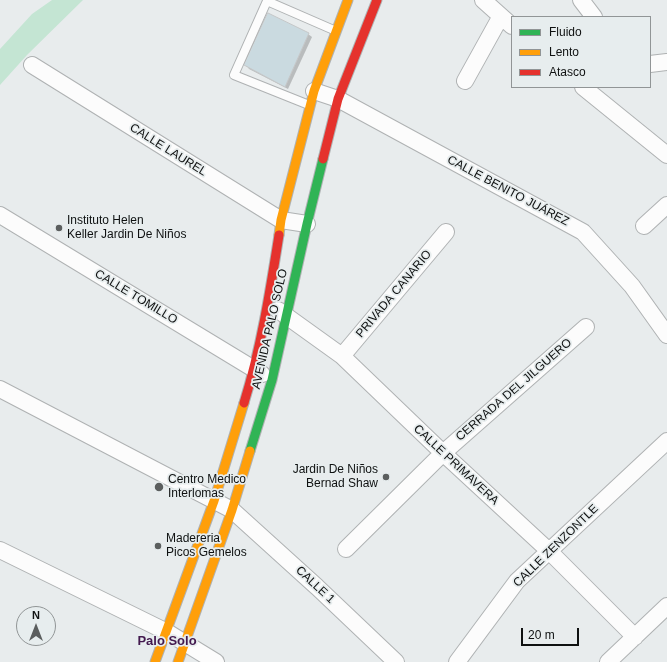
<!DOCTYPE html>
<meta charset="utf-8">
<style>
body{margin:0}
#map{position:relative;width:667px;height:662px;overflow:hidden;background:#e8eced;font-family:Arial,sans-serif}
canvas{display:block}
.legend{position:absolute;left:511px;top:16px;width:140px;height:72px;box-sizing:border-box;background:#e7edee;border:1px solid #919596;margin:0;padding:5px 7px;list-style:none;font-size:12px;color:#0f1111}
.legend li{display:flex;align-items:center;gap:8px;height:20px}
.legend b{width:20px;border:1px solid #919596}
.north{position:absolute;left:16px;top:606px;width:40px;height:40px;box-sizing:border-box;background:#e7edee;border:1px solid #919596;border-radius:50%;rotate:0deg;font-size:11px;font-weight:700;line-height:16px;text-align:center;color:#0f1111}
.north::after{content:'';display:block;margin:auto;width:14px;height:18px;background:#5b5e5e;clip-path:polygon(50% 0,100% 100%,50% 72%,0 100%)}
.scale{position:absolute;left:521px;top:628px;width:58px;height:18px;box-sizing:border-box;border:2px solid #0f1111;border-top:0;padding-left:5px;font-size:12px;line-height:14px;white-space:nowrap;color:#0f1111;-webkit-text-stroke:3px #e7edee;paint-order:stroke}
</style>
<div id="map">
<canvas width="667" height="662"></canvas>
<ul class="legend">
<li><b style="height:5px;background:#30b455"></b>Fluido</li>
<li><b style="height:5px;background:#ff9f0a"></b>Lento</li>
<li><b style="height:5px;background:#e5322d"></b>Atasco</li>
</ul>
<div class="north">N</div>
<div class="scale">20 m</div>
</div>
<script>
const ctx = document.querySelector('canvas').getContext('2d');
ctx.lineJoin = 'round';
function paint(path, color) {
  ctx.fillStyle = color;
  ctx.fill(path, 'evenodd');
}
function trace(path, color, width, dash) {
  ctx.strokeStyle = color;
  ctx.lineWidth = width;
  ctx.lineCap = dash ? 'butt' : 'round';
  ctx.setLineDash(dash || []);
  ctx.stroke(path);
}
function write(font, color, halo, rows, align = 'center') {
  ctx.font = font + ' Arial,sans-serif';
  ctx.lineWidth = 3.5;
  ctx.setLineDash([]);
  ctx.textBaseline = 'middle';
  ctx.strokeStyle = halo;
  ctx.fillStyle = color;
  for (const [text, x, y, turn = 0] of rows) {
    ctx.save();
    ctx.translate(x, y);
    ctx.rotate((+turn || 0) * Math.PI / 180);
    ctx.textAlign = isNaN(turn) ? turn : align;
    if (halo) ctx.strokeText(text, 0, 0);
    ctx.fillText(text, 0, 0);
    ctx.restore();
  }
}
const green = new Path2D(`
 M52,0H83L27,55L0,85V49L32,14Z`);
const shadow = new Path2D(`
 M308,34L312,37L288,89L249,69L246,65Z`);
const building = new Path2D(`
 M268,13L309,33L285,87L244,65Z`);
const lane = new Path2D(`
 M309,105L234,75L267,1L336,31`);
const street = new Path2D(`
 M483,0L512,26
 M581,0L594,17
 M650,64L667,62
 M32,65L281,220L307,224
 M465,81L501,16
 M583,87L667,155
 M314,91L338,99L583,232L632,286L667,335
 M0,215L262,374
 M644,226L667,205
 M278,310L342,356L443,453L549,551L635,637
 M342,356L446,232
 M0,389L232,510L317,587L396,662
 M346,549L443,453L586,327
 M0,550L167,632L216,662
 M457,662L517,581L667,441
 M608,662L667,606`);
const fast = new Path2D(`
 M250,451L272,380L307,224L323,159`);
const slow = new Path2D(`
 M279,235L281,220L314,91L348,0
 M155,662L214,501L244,403
 M178,662L232,510L250,451`);
const jam = new Path2D(`
 M323,159L338,99L377,0
 M244,403C261,348 270,292 279,235`);
const markers = [
 [59,228,4,"#5b5e5e"],
 [386,477,4,"#5b5e5e"],
 [159,487,5,"#5b5e5e"],
 [158,546,4,"#5b5e5e"]
];
const streetNames = [
 ["CALLE LAUREL",168,150,32],
 ["CALLE BENITO JUÁREZ",508,191,28],
 ["PRIVADA CANARIO",394,294,-50],
 ["CALLE TOMILLO",136,297,31],
 ["AVENIDA PALO SOLO",270,329,-77],
 ["CERRADA DEL JILGUERO",514,390,-41],
 ["CALLE PRIMAVERA",456,465,43],
 ["CALLE ZENZONTLE",556,546,-44],
 ["CALLE 1",315,585,43]
];
const poiNames = [
 ["Instituto Helen",67,221],
 ["Keller Jardin De Niños",67,235],
 ["Jardin De Niños",378,470,"right"],
 ["Bernad Shaw",378,484,"right"],
 ["Centro Medico",168,480],
 ["Interlomas",168,494],
 ["Madereria",166,539],
 ["Picos Gemelos",166,553]
];
const neighbourhoodNames = [
 ["Palo Solo",167,641]
];
paint(green, '#c4e5d3');
paint(shadow, '#0003');
paint(building, '#cadae0');
trace(building, '#c5c7c8', 1);
trace(lane, '#afb2b3', 10);
trace(street, '#afb2b3', 18);
trace(fast, '#afb2b3', 11);
trace(slow, '#afb2b3', 11);
trace(jam, '#afb2b3', 11);
trace(lane, '#fcfcfc', 8);
trace(street, '#fcfcfc', 16);
trace(fast, '#30b455', 9);
trace(slow, '#ff9f0a', 9);
trace(jam, '#e5322d', 9);
for (const [x, y, r, color] of markers) {
  const dot = new Path2D();
  dot.arc(x, y, r, 0, 2 * Math.PI);
  ctx.fillStyle = color;
  ctx.fill(dot);
  trace(dot, '#e7edee', 1.5);
}
write('12px', '#0f1111', '#e7edee', streetNames);
write('12px', '#0f1111', '#e7edee', poiNames, 'left');
write('bold 13px', '#43194e', '#e7edee', neighbourhoodNames);
</script>
